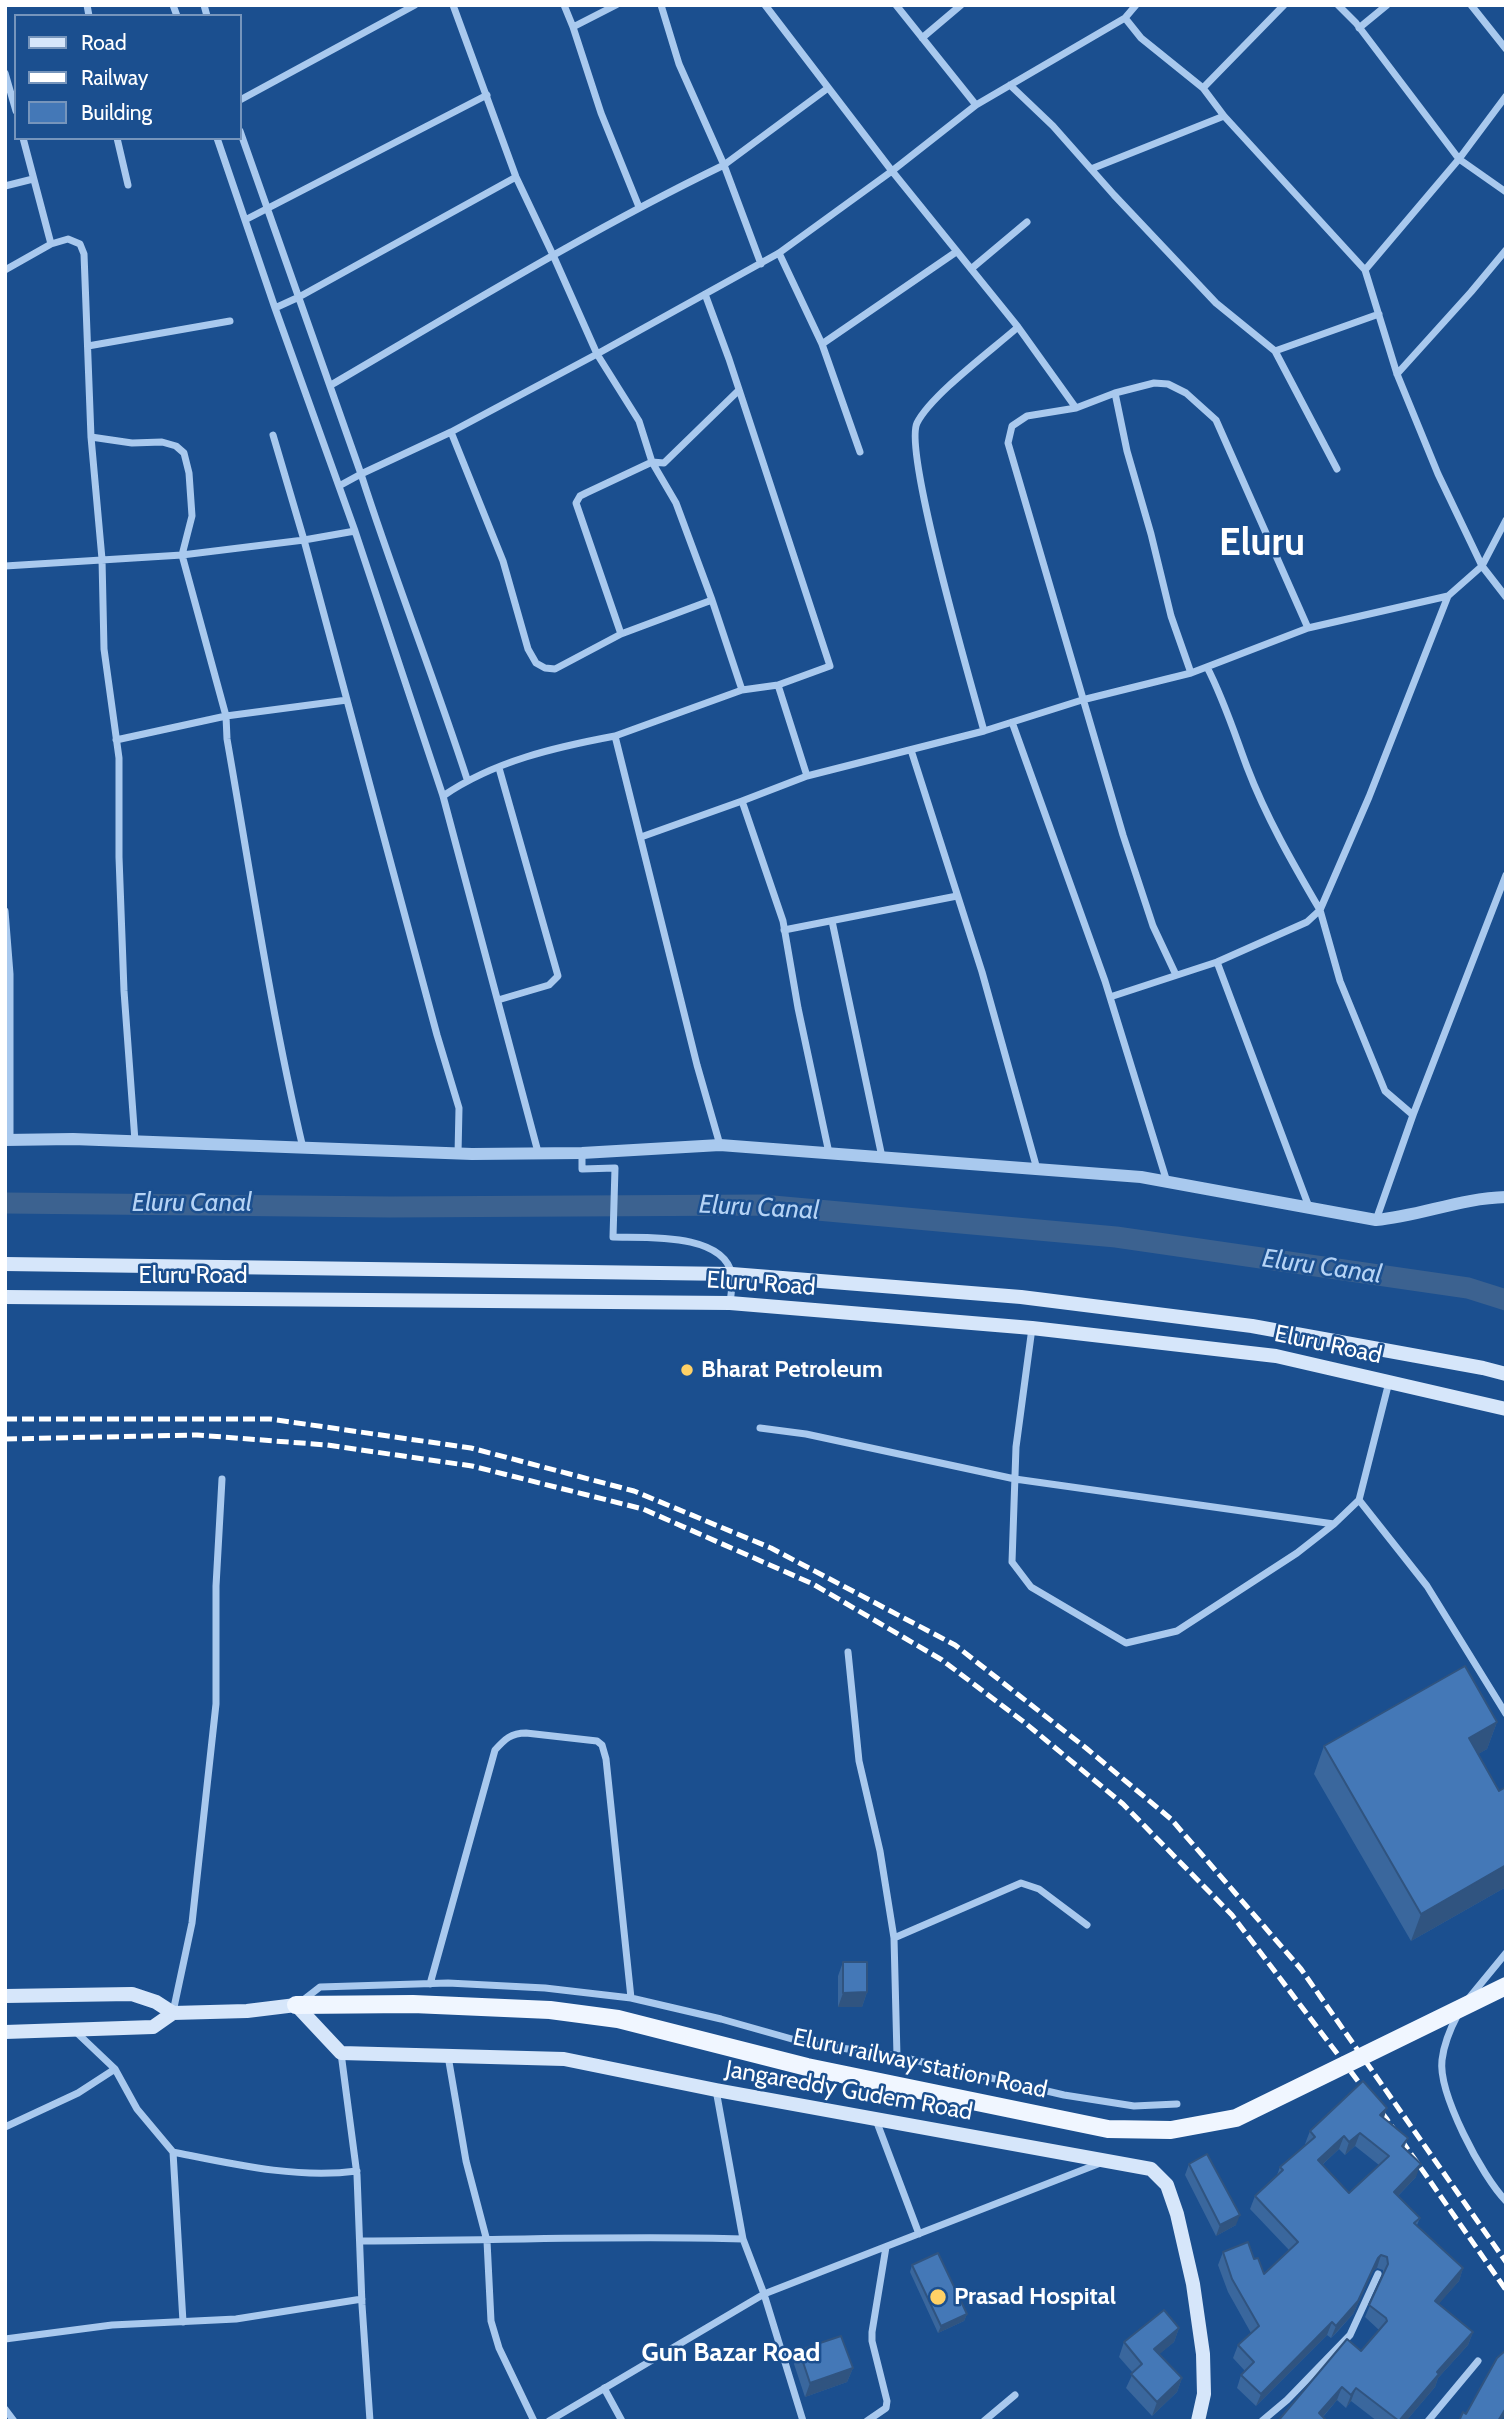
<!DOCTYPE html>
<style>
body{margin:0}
#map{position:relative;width:1511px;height:2426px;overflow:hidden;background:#1b4f8f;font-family:Cabin,sans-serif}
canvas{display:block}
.frame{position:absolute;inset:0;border:7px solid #fff;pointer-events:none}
.legend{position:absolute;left:14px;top:14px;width:228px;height:126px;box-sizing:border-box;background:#1b4f8f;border:2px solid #7695bc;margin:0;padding:9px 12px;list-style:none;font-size:21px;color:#fff}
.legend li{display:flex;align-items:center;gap:14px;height:35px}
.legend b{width:35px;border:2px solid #7695bc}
</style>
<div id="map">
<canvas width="1511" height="2426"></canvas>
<div class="frame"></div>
<ul class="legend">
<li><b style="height:9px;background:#d6e6fa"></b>Road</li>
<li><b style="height:9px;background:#fff"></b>Railway</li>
<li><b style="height:19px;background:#4478b7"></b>Building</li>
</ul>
</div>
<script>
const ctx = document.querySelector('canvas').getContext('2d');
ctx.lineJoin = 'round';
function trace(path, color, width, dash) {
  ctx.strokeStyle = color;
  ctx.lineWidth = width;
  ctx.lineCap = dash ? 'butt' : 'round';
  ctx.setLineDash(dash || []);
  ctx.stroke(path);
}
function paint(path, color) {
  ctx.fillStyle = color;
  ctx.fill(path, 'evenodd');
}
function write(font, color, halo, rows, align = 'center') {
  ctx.font = font + ' Cabin,sans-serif';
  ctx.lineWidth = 5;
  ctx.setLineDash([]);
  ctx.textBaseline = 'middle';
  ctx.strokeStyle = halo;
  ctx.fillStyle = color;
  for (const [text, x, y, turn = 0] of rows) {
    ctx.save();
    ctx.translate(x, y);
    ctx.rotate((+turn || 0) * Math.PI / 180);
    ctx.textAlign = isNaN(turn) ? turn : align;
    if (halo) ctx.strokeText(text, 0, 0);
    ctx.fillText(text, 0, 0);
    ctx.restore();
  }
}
const canal = new Path2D(`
 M5,1203L390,1207L762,1205L1116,1237L1468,1288L1506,1300`);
const minor = new Path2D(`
 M87,5L89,16
 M173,5L177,16
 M204,5L207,16
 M453,5L516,177L553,255L597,354L779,253L892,171L1018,327L1076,408L1115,393L1154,383L1168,384L1186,393L1216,420L1308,628
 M564,5L573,27L616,5
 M661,5L679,64L724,165L828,88
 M765,5L892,171L976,105
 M896,5L976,105L1125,18
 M1136,5L1125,18L1141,38L1203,88L1224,116L1365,270L1397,374L1438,474L1482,566L1506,520
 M1338,5L1356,23L1459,159L1506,192
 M1471,5L1506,49
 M573,27L601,113L639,207
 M1359,28L1387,5
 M922,38L961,5
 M5,73L16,111
 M1010,85L1053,126L1114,195L1216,303L1275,351L1379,314
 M1203,88L1284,5
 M240,100L415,5
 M240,131L361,474L451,432L597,354L639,421L652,462L676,503L712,600L742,690L778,685L807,776
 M23,138L51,244
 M117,138L128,185
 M217,138L275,308L355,531L443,796L538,1152
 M1091,169L1224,116
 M5,186L33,179
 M245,220L487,95
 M779,253L822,344L956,252
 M971,269L1027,222
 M5,270L51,244L68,239L80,244L84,254L91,437L102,559L104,649L119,758V857L124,991L135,1141
 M1365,270L1459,159L1506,96
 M705,294L729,359L830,666L778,685
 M275,308L299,297L516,177
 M822,344L860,452
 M88,346L230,321
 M1275,351L1337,469
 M1397,374L1471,292L1506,250
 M331,385C461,309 588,231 724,165L761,264
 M1115,393L1127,451L1151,534L1171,616L1191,673
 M1076,408L1027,416L1012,426L1008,443L1123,835L1153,926L1176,975
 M451,432L503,561L528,649L536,663L545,668L555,669L621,634L712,600
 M273,435L304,540L437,1035L459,1108L458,1154
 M91,437L132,443L162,442L176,446L184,453L189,473L192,516L182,555L226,716L347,700
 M339,486L361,474C394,577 434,677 467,779
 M5,566L182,555L304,540L355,531
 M621,634L576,503L580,496L586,493L652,462L664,463L739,390
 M1012,722L1105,981L1167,1182
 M984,731C972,687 903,452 917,423C931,395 992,350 1018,327
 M615,736L742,690
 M116,740L226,716L227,739C251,876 271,1013 303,1148
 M911,750L982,972L1037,1169
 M443,796C494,761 556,747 615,736L697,1065L720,1145
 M641,837L742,801
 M5,911L10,974V1139
 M832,921L882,1157
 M784,930L957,896
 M1217,962L1309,1207
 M1110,997L1217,962L1307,922L1320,910C1293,864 1266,817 1247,767C1234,732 1224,700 1207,667
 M498,1000L549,985L558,976L499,768
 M1413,1115L1385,1091L1340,981L1320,910L1369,797L1448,596L1482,566L1506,597
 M582,1153V1169L615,1168L613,1237C645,1238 724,1232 732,1275C733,1283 731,1294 730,1303
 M829,1153L798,1008L783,921L742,801L807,776L984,731L1082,700L1191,673L1308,628L1448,596
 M1376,1220L1413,1115L1506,875
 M1032,1328L1016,1447L1012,1562L1031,1587L1126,1643L1177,1631L1297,1553L1334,1524
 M760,1428L806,1434L1015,1479L1334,1524L1359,1500L1389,1382
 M1359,1500L1427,1586L1506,1714
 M848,1652L859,1761L880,1851L894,1938
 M430,1984L495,1750C505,1739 511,1733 526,1733L597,1741L602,1745L606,1759L631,1998
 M1469,1998L1506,1953
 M302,2001L320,1987L448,1983L545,1988L631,1998L721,2019L806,2043L897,2056L1064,2095L1134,2106L1177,2104
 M173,2012L192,1923L216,1704V1586L222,1479
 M1458,2014C1450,2029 1444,2043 1442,2060C1438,2093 1482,2177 1506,2201
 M75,2031L115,2069L137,2109L173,2152C233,2164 296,2179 357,2171
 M341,2053L357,2175L362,2305L370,2421
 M448,2056L466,2161L487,2241L491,2321L499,2348L534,2421
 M897,2056L894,1938L1021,1883L1039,1889L1087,1925
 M876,2120L919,2234
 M5,2127L78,2093L115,2069
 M173,2152L183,2322
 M360,2241C488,2241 615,2235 743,2239
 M5,2339L112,2325L236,2319L362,2299
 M604,2388L622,2421
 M5,2409L14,2421
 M549,2421L764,2294L743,2239L716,2090
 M803,2421L764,2294L1103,2162
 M867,2421L886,2408L887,2401L872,2341V2332L886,2247
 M984,2421L1015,2395
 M1262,2421L1287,2400L1350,2335L1378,2274
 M1428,2421L1478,2361`);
const tertiary = new Path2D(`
 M5,1140L73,1139L472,1154L582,1153L720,1145L1141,1177L1376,1220C1420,1216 1461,1198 1506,1197`);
const secondary = new Path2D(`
 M5,1264L732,1274L1021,1297L1252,1326L1483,1368L1506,1374
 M5,1297L730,1303L1032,1328L1276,1356L1506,1409
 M5,1996L132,1994L156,2002L173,2013
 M5,2032L153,2027L173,2013L247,2011L296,2005L341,2053L564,2059L716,2090L1151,2169L1167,2185L1177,2214L1193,2284L1203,2354L1204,2394L1198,2421`);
const rail = new Path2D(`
 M5,1419H270L471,1448L634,1491L771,1548L955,1645L1086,1748L1171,1819L1301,1969L1506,2262
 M5,1439L197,1435L327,1445L472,1466L643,1509L813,1584L942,1660L1024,1722L1123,1804L1232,1915L1386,2118L1506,2290`);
const primaryBridge = new Path2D(`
 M296,2005L413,2004L550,2010L618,2019L807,2067L1108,2129L1171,2130L1236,2118L1506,1986`);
const wall = new Path2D(`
 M1497,1722L1487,1749L1478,1754L1499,1791L1506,1787V1887L1411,1941L1314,1774L1324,1746Z
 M843,1962L867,1992L862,2007H838V1976Z
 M1384,2118L1408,2138L1404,2148L1416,2177L1398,2196L1420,2218L1417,2225L1463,2268L1459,2281L1438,2304L1473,2332L1468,2345L1438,2378L1435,2387L1406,2421H1377L1351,2401L1346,2408L1337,2400L1323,2417L1278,2421L1361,2351L1379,2330L1365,2317L1383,2275V2270L1377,2268L1373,2271L1353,2314L1338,2331L1331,2338L1327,2335L1256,2406L1237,2388L1241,2375L1245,2371L1233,2358L1238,2345L1251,2333L1228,2292L1218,2265L1223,2252L1254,2259L1264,2274L1289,2250L1250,2209L1255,2196L1277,2175L1280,2167L1306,2145L1305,2144L1310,2131ZM1355,2146L1379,2165L1349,2193L1322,2165L1339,2149L1345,2155Z
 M1189,2164L1236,2225L1216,2236L1185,2175Z
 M912,2265L967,2314L964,2321L938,2333L910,2272Z
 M1179,2328L1174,2342L1159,2354L1182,2378L1177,2392L1152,2416L1126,2388L1133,2373L1119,2357L1124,2342Z
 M799,2350L853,2368L847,2382L805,2397L794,2364Z`);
const shadedWall = new Path2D(`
 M1497,1722L1487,1749L1458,1766L1469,1738Z
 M1506,1865V1887L1411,1941L1421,1914Z
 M867,1992L862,2007H838L843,1993Z
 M1387,2108L1383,2121L1380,2115Z
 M1360,2133L1355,2146L1345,2155L1349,2142Z
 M1344,2136L1339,2149L1313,2173L1318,2160Z
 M1421,2164L1416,2177L1389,2205L1394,2192Z
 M1240,2215L1236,2225L1216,2236L1220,2225Z
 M1381,2255L1377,2268L1373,2271L1353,2314L1331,2338L1336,2326L1378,2258Z
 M1463,2268L1459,2281L1430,2314L1435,2301Z
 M967,2314L964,2321L938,2333L941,2326Z
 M1332,2322L1327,2335L1256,2406L1261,2394Z
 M1179,2328L1174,2342L1149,2363L1154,2349Z
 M1473,2332L1468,2345L1438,2378L1435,2387L1406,2421H1399L1437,2372Z
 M853,2368L847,2382L805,2397L810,2383Z
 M1182,2378L1177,2392L1152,2416L1157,2402Z
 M1342,2387L1337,2400L1319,2421V2413Z
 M1356,2388L1351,2401L1346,2408L1351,2395Z
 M1506,2408V2413L1501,2421H1498Z`);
const building = new Path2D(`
 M1465,1666L1497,1722L1469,1738L1499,1791L1506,1787V1865L1421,1914L1324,1746Z
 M843,1962H867V1992L843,1993Z
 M1363,2081L1387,2108L1380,2115L1408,2138L1402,2146L1421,2164L1394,2192L1420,2218L1414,2223L1463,2268L1435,2301L1473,2332L1437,2372L1439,2374L1399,2421L1356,2388L1351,2395L1342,2387L1319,2413L1327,2421H1278L1347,2339L1361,2351L1387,2321L1386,2318L1369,2305L1388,2264L1387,2257L1381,2255L1378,2258L1358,2301L1343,2318L1336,2326L1332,2322L1261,2394L1241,2375L1254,2362L1238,2345L1259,2326L1232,2279L1223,2252L1248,2242L1254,2259L1258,2258L1264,2274L1298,2242L1255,2196L1283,2170L1280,2167L1315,2137L1310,2131ZM1360,2133L1389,2156L1349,2193L1318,2160L1344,2136L1349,2142Z
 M1207,2154L1240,2215L1220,2225L1189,2164Z
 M938,2253L967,2314L941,2326L912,2265Z
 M1164,2310L1179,2328L1154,2349L1182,2378L1157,2402L1131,2374L1142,2364L1124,2342Z
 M841,2336L853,2368L810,2383L799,2350Z
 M1506,2350V2408L1498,2421H1459L1463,2412L1466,2414L1497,2358Z`);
const markers = [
 [687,1370,7,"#ffd166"],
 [938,2297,9,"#ffd166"]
];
const streetNames = [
 ["Eluru Road",193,1276],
 ["Eluru Road",761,1284,4],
 ["Eluru Road",1328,1345,12],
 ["Eluru railway station Road",920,2064,12],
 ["Jangareddy Gudem Road",849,2091,10]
];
const poiNames = [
 ["Bharat Petroleum",701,1370],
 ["Prasad Hospital",954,2297]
];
const waterNames = [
 ["Eluru Canal",192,1203],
 ["Eluru Canal",759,1208,3],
 ["Eluru Canal",1322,1267,8]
];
const neighbourhoodNames = [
 ["Gun Bazar Road",731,2353]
];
const townNames = [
 ["Eluru",1262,544]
];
trace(canal, '#3c6290', 21);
trace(minor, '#a9c9ee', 7);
trace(tertiary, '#a9c9ee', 12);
trace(secondary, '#d6e6fa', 14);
trace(rail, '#fff', 5, [12, 5]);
trace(primaryBridge, '#f0f6ff', 18);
paint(wall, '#3a679d');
paint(shadedWall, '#305480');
paint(building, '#4478b7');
trace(building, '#305480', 2);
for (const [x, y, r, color] of markers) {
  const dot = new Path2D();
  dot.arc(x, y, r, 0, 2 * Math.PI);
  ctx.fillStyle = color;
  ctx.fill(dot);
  trace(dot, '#1b4f8f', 2.5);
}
write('24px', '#fff', '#1b4f8f', streetNames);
write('bold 24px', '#fff', '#1b4f8f', poiNames, 'left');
write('italic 26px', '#b5d3f5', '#1b4f8f', waterNames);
write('bold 26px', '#fff', '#1b4f8f', neighbourhoodNames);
write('bold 38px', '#fff', '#1b4f8f', townNames);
</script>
